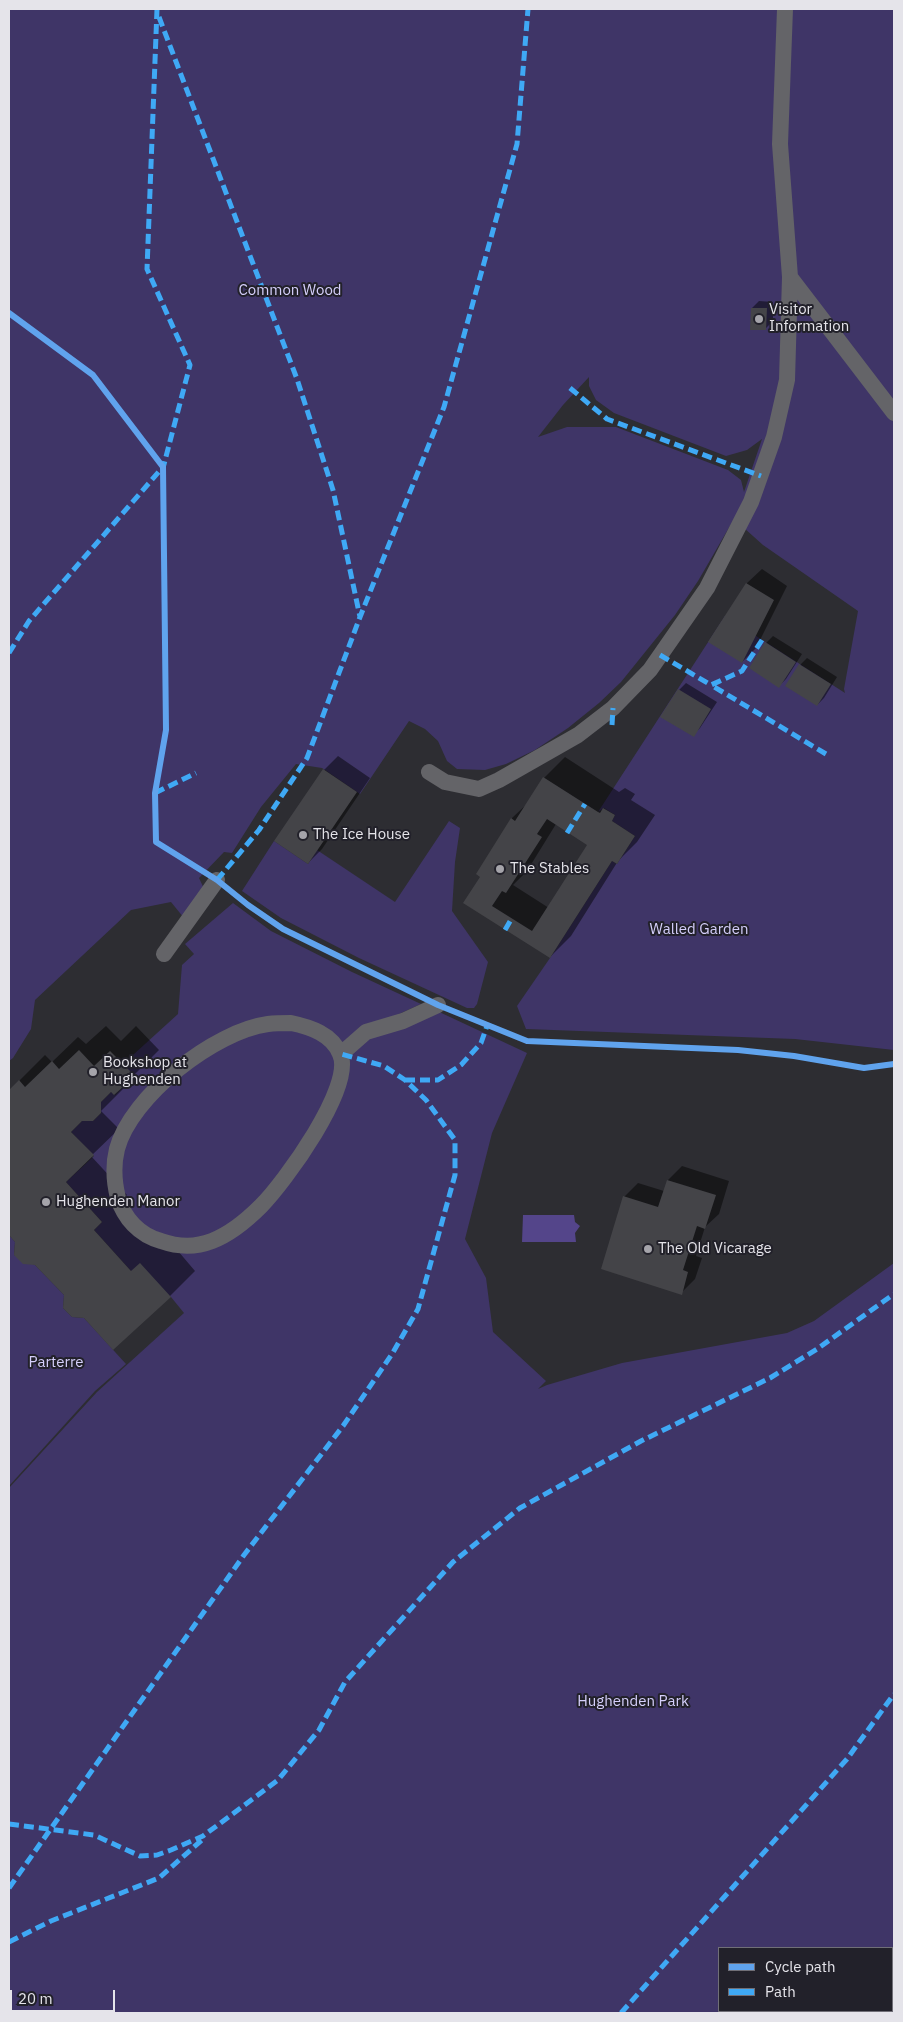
<!DOCTYPE html>
<style>
body{margin:0}
#map{position:relative;width:903px;height:2022px;overflow:hidden;background:#2d2d32;font-family:"IBM Plex Sans",sans-serif}
canvas{display:block}
.frame{position:absolute;inset:0;border:10px solid #e5e4ea;pointer-events:none}
.legend{position:absolute;left:718px;top:1947px;width:175px;height:65px;box-sizing:border-box;background:#22212a;border:1px solid #706f77;margin:0;padding:6px 9px;list-style:none;font-size:15px;color:#e5e4ea}
.legend li{display:flex;align-items:center;gap:10px;height:25px}
.legend b{width:25px;border:1px solid #706f77}
.scale{position:absolute;left:10px;top:1990px;width:105px;height:22px;box-sizing:border-box;border:2px solid #e5e4ea;border-top:0;padding-left:6px;font-size:15px;line-height:18px;white-space:nowrap;color:#e5e4ea;-webkit-text-stroke:4px #22212a;paint-order:stroke}
</style>
<div id="map">
<canvas width="903" height="2022"></canvas>
<div class="frame"></div>
<ul class="legend">
<li><b style="height:6px;background:#60a3ed"></b>Cycle path</li>
<li><b style="height:6px;background:#3fa9f5"></b>Path</li>
</ul>
<div class="scale">20 m</div>
</div>
<script>
const ctx = document.querySelector('canvas').getContext('2d');
ctx.lineJoin = 'round';
function paint(path, color) {
  ctx.fillStyle = color;
  ctx.fill(path, 'evenodd');
}
function trace(path, color, width, dash) {
  ctx.strokeStyle = color;
  ctx.lineWidth = width;
  ctx.lineCap = dash ? 'butt' : 'round';
  ctx.setLineDash(dash || []);
  ctx.stroke(path);
}
function write(font, color, halo, rows, align = 'center') {
  ctx.font = font + ' "IBM Plex Sans",sans-serif';
  ctx.lineWidth = 4;
  ctx.setLineDash([]);
  ctx.textBaseline = 'middle';
  ctx.strokeStyle = halo;
  ctx.fillStyle = color;
  for (const [text, x, y, turn = 0] of rows) {
    ctx.save();
    ctx.translate(x, y);
    ctx.rotate((+turn || 0) * Math.PI / 180);
    ctx.textAlign = isNaN(turn) ? turn : align;
    if (halo) ctx.strokeText(text, 0, 0);
    ctx.fillText(text, 0, 0);
    ctx.restore();
  }
}
const green = new Path2D(`
 M9,9H894V1050L795,1039L526,1029L517,1006L550,958L612,861L617,864L635,836L612,821L615,815L604,808L598,812L725,616L845,693L844,689L858,611L763,545L734,519L698,581L675,615L621,682L599,703L568,728L535,750L506,764L485,770L457,769L447,761L438,741L425,729L409,721L360,794L322,768L296,764L261,807L232,853L224,852L199,878L207,895L184,918L171,902L131,910L35,1000L31,1029L13,1058L9,1061ZM589,377V386L596,400L614,413L726,456L747,450L762,439L744,492L741,480L728,470L616,427H567L538,437L563,405Z
 M449,821L460,828L455,862L452,911L488,962L477,1004L474,1008H467L359,958L281,918L242,891L274,841L308,864L317,850L395,902Z
 M233,903L271,931L352,972L421,1004L399,1014L435,1010L527,1053L492,1133L465,1239L486,1278L493,1332L546,1381L538,1389L547,1385L622,1363L787,1333L814,1321L894,1263V2013H9V1488L97,1392L184,1313L171,1297L131,1271L94,1230L102,1222L66,1182L94,1156L71,1132L82,1121H93L101,1113V1102L111,1092L115,1095L134,1076L123,1064L178,1014L182,965L194,954L185,944ZM719,1948H892V2011H719Z
 M9,1235L15,1242L14,1255L35,1265L64,1295L63,1308L72,1317L84,1318L126,1364L95,1391L9,1486Z`);
const water = new Path2D(`
 M523,1215H574L575,1222L580,1226L575,1233L576,1242H522Z`);
const shadow = new Path2D(`
 M759,301L773,302V321L766,328L752,308Z
 M762,569L787,586L756,648L742,662L710,641L747,583Z
 M773,636L802,654L786,679L779,686L750,668L766,643Z
 M807,658L837,677L824,698L817,705L800,665Z
 M686,683L717,702L700,728L693,735L679,690Z
 M338,756L370,778L322,849L308,863L324,770Z
 M565,757L619,792L625,788L635,794L631,800L655,815L637,842L618,861L571,936L550,957L465,902L482,876L478,873L512,818L529,802L544,778ZM556,824L589,845L549,908L513,885L527,871Z
 M106,1026L121,1041L136,1026L159,1050L127,1082V1085L101,1111L119,1129L91,1156L127,1195L119,1203L158,1246L167,1238L195,1271L170,1296L65,1295L9,1233V1091L45,1055L52,1062L78,1037L86,1044Z
 M682,1166L729,1181L719,1214L705,1227L696,1256L702,1258L695,1279L681,1293L624,1197L638,1183L664,1191L668,1180Z`);
const building = new Path2D(`
 M751,308H767L766,330H750Z
 M746,583L774,600L742,663L708,642Z
 M765,642L796,662L779,688L749,668Z
 M799,664L831,684L817,706L785,686Z
 M678,689L711,709L694,737L660,717Z
 M323,769L357,792L308,864L274,841Z
 M543,777L598,812L600,813L603,808L615,815L612,821L635,836L617,864L612,861L550,958L463,903L480,877L476,874L511,818L515,821ZM547,819L587,845L532,931L492,906L502,891L506,893L542,837L537,834Z
 M79,1050L94,1066L110,1051L135,1076L114,1095L111,1092L101,1102V1113L93,1121H82L71,1132L94,1155L66,1182L102,1222L94,1230L131,1271L140,1263L171,1297L113,1350L84,1318L72,1317L63,1308L64,1295L35,1265L23,1264L14,1255L15,1242L9,1235V1090L19,1080L25,1087L52,1061L59,1069Z
 M667,1180L716,1195L705,1229L697,1226L683,1270L688,1272L682,1295L601,1269L623,1196L658,1207Z`);
const service = new Path2D(`
 M790,277L894,413
 M429,772L445,782L479,789L499,780L578,735L613,708L650,670L707,588L751,502L774,437L787,380L790,277L780,144L785,9
 M164,954L217,880
 M291,1023C310,1027 332,1034 340,1054C355,1086 284,1183 261,1206C247,1220 230,1234 212,1241C194,1248 178,1247 161,1241C139,1235 124,1218 118,1198C114,1182 113,1165 117,1149C131,1096 215,1031 268,1024C276,1023 284,1023 291,1023Z
 M341,1054L366,1032L403,1021L438,1005`);
const quiet = new Path2D(`
 M157,9L147,269L190,365L163,468
 M159,17L297,379L333,490L360,617
 M570,388L607,419L761,476
 M762,640L742,671L711,685L826,754
 M9,653L29,621L163,467
 M660,655L711,685
 M612,725L613,708
 M155,793L196,773
 M567,833L585,804
 M217,880L259,830L307,758L360,617L444,407L517,144L528,9
 M505,930L512,918
 M405,1080H438L461,1065L481,1043L487,1026
 M9,1824L94,1835L140,1856L157,1855L171,1850L203,1836L278,1780L319,1730L345,1682L453,1562L520,1508L641,1441L770,1378L817,1349L894,1294
 M9,1888L244,1555L343,1426L392,1354L418,1309L455,1175V1140L426,1100L405,1080L384,1066L341,1054
 M9,1942L51,1921L159,1878L203,1839
 M621,2013L847,1759L894,1694`);
const cycleway = new Path2D(`
 M9,313L93,375L163,467L166,730L155,793L156,842L217,880L248,905L283,929L438,1005L527,1041L738,1050L794,1056L864,1068L894,1064`);
const markers = [
 [759,319,5,"#a5a4aa"],
 [303,835,5,"#a5a4aa"],
 [500,869,5,"#a5a4aa"],
 [93,1072,5,"#a5a4aa"],
 [46,1202,5,"#a5a4aa"],
 [648,1249,5,"#a5a4aa"]
];
const parkNames = [
 ["Common Wood",290,291],
 ["Walled Garden",699,930],
 ["Parterre",56,1363],
 ["Hughenden Park",633,1702]
];
const poiNames = [
 ["Visitor",769,310],
 ["Information",769,327],
 ["The Ice House",313,835],
 ["The Stables",510,869],
 ["Bookshop at",103,1063],
 ["Hughenden",103,1080],
 ["Hughenden Manor",56,1202],
 ["The Old Vicarage",658,1249]
];
paint(green, '#3f3567');
paint(water, '#54458a');
paint(shadow, '#0007');
paint(building, '#444448');
trace(service, '#646468', 16);
trace(quiet, '#3fa9f5', 5, [10, 5]);
trace(cycleway, '#60a3ed', 6);
for (const [x, y, r, color] of markers) {
  const dot = new Path2D();
  dot.arc(x, y, r, 0, 2 * Math.PI);
  ctx.fillStyle = color;
  ctx.fill(dot);
  trace(dot, '#22212a', 2);
}
write('15px', '#d5cffb', '#22212a', parkNames);
write('15px', '#e5e4ea', '#22212a', poiNames, 'left');
</script>
